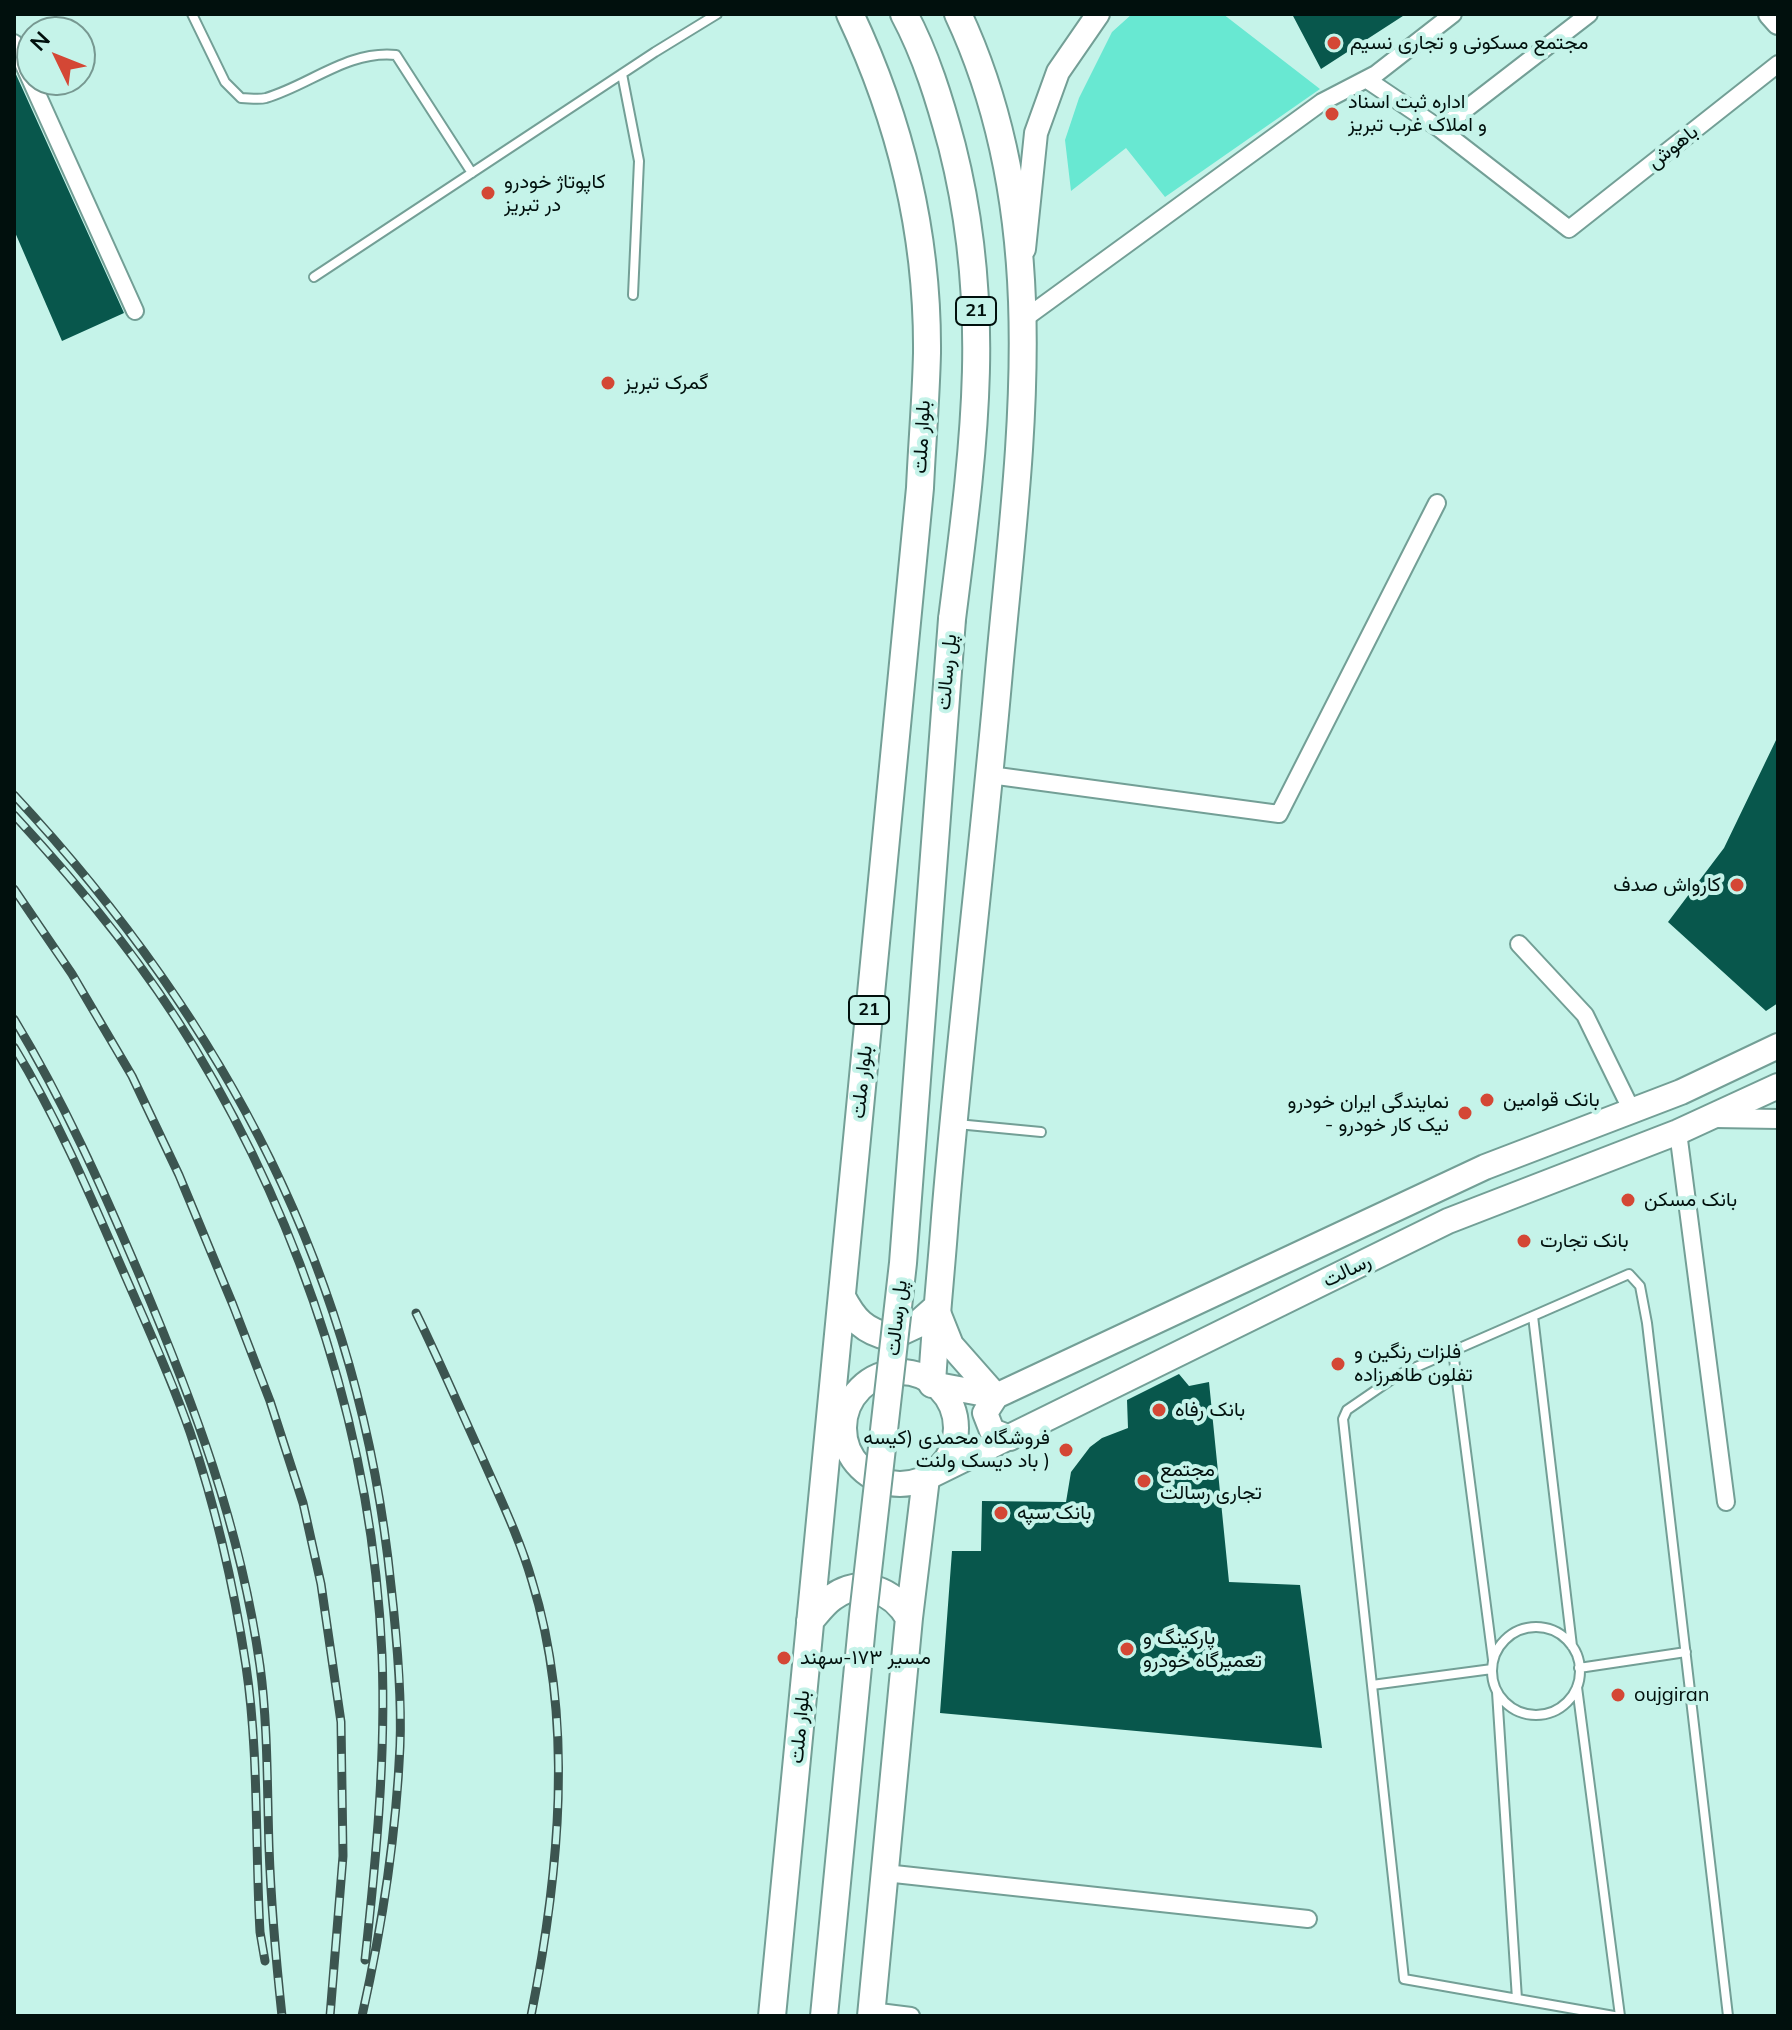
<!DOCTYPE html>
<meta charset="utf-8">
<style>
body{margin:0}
#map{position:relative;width:1792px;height:2030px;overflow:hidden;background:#c5f3e9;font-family:Mulish,sans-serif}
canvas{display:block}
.frame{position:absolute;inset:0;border:16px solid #01100d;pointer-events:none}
.north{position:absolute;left:16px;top:16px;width:80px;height:80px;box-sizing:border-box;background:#c5f3e9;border:2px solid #779891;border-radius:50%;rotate:313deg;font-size:22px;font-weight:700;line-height:32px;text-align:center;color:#01100d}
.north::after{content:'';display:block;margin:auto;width:28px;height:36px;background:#d44735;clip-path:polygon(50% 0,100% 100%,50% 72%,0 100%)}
</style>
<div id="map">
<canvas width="1792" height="2030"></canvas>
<div class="frame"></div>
<div class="north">N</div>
</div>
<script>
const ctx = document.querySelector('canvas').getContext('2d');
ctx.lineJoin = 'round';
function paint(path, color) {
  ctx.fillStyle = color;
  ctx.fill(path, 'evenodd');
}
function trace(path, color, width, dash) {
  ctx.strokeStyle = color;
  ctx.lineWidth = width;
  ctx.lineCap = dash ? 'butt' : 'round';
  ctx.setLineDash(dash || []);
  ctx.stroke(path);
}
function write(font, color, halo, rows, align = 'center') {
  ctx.font = font + ' Mulish,Vazirmatn,sans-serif';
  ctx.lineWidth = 8;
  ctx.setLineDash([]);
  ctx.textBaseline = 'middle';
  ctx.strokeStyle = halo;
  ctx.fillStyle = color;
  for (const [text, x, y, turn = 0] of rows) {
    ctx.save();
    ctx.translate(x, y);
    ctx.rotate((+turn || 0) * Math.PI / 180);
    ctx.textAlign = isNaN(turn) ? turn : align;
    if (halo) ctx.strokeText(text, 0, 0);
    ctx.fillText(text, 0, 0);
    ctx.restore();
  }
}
const green = new Path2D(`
 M1132,14H1223L1320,89L1165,197L1126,148L1071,191L1065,140L1079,98L1112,32Z`);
const building = new Path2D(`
 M1292,14H1406L1321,69Z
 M14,70L124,313L62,341L14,230Z
 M1778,736V1003L1766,1011L1668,922L1724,848Z
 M1179,1374L1189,1386L1209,1382L1229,1582L1300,1585L1322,1748L940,1713L952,1551H981L982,1501L1066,1502L1071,1472L1090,1447L1102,1438L1128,1428L1127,1400Z`);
const service = new Path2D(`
 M192,14L225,82L241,98C249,98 258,100 266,98C310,85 348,50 396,55L472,173
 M622,74L639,161L633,295
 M314,277L655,52L717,14
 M957,1124L1041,1132
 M1533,1316L1572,1646
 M1453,1351L1493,1660
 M1492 1671a44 44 0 1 1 88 0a44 44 0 1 1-88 0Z
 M1579,1668L1686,1652
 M1372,1685L1492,1669
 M1577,1687L1620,2016
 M1497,1692L1517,1999
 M1614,2016L1404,1979L1343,1419L1347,1410L1398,1375L1629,1274L1640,1286L1647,1323L1728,2016`);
const minor = new Path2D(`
 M14,43L135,311
 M1366,79L1440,129L1569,229L1778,64
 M1440,129L1589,14
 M1024,319L1322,102L1376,74L1453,14
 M990,775L1279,814L1437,503
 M1519,944L1585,1015L1632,1111
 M1678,1132L1726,1502
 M885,1873L1308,1919
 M871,2011L911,2016`);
const tertiary = new Path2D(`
 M1715,1118L1778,1119`);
const secondary = new Path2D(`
 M1770,14L1778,23
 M1024,249L1036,133L1058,72L1098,14`);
const primary = new Path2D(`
 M937,1310L951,1345L996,1396L985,1413L992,1431L1010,1438
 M844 1428a56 56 0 1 1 112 0a56 56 0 1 1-112 0Z
 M932,1384L996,1396L1485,1167L1681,1092L1778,1046
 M926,1478L1448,1221L1678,1132L1778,1086`);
const trunk = new Path2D(`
 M904,14C926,55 940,101 952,146C994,311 973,453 952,619
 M842,1297C854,1320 864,1331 890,1337L918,1324L936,1308
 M932,1384C935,1328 941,1273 945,1218C960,1035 983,854 999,671C1019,450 1056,223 958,14
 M810,1621C817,1613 824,1603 833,1597C860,1577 893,1590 909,1618
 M772,2016L920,488C922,443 926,398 927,353C928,235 900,120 850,14
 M871,2016L909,1618L926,1478`);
const rail = new Path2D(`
 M14,795C225,1022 360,1275 391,1586C397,1639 402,1693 400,1746C396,1837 382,1927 362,2016
 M14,815C80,886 144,964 194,1047C304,1229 373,1441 382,1655C386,1758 376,1859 365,1960
 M14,889L72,974L132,1076L179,1175L233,1305L270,1401L303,1503L321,1584L341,1722L343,1856L330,2016
 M14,1019C64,1102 101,1185 139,1274C194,1404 240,1525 260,1666C268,1726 267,1787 269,1847C271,1904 276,1960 282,2016
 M14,1047C56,1116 88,1190 120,1264C144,1319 170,1375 190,1432C216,1508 234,1587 246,1666C259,1754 255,1844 260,1932L265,1961
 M416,1313C439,1360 460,1409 482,1457C500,1498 520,1539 532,1581C575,1720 559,1876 531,2016`);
const trunkBridge = new Path2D(`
 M824,2016L863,1615L903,1263L952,619`);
const markers = [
 [1334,43,8,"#d44735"],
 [1332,114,8,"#d44735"],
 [488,193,8,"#d44735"],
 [608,383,8,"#d44735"],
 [1737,885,8,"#d44735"],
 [1487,1100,8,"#d44735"],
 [1465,1113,8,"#d44735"],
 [1628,1200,8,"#d44735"],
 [1524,1241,8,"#d44735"],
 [1338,1364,8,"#d44735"],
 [1159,1410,8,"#d44735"],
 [1066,1450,8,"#d44735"],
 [1144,1481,8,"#d44735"],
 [1001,1513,8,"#d44735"],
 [1127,1649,8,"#d44735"],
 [784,1658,8,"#d44735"],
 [1618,1695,8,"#d44735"]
];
const shields = [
 [976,311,40],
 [869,1010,40]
];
const shieldNames = [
 ["21",976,311],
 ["21",869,1010]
];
const poiNames = [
 ["مجتمع مسکونى و تجارى نسیم",1350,43],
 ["اداره ثبت اسناد",1348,102],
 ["و املاک غرب تبریز",1348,125],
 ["کاپوتاژ خودرو",504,182],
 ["در تبریز",504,205],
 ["گمرک تبریز",624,383],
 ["کارواش صدف",1721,885,"right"],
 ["بانک قوامین",1503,1100],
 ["نمایندگی ایران خودرو",1449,1102,"right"],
 ["- نیک کار خودرو",1449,1125,"right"],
 ["بانک مسکن",1644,1200],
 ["بانک تجارت",1540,1241],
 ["فلزات رنگین و",1354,1352],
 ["تفلون طاهرزاده",1354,1375],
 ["بانک رفاه",1175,1410],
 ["فروشگاه محمدی (کیسه",1050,1438,"right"],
 ["باد دیسک ولنت )",1050,1461,"right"],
 ["مجتمع",1160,1470],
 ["تجاری رسالت",1160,1493],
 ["بانک سپه",1017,1513],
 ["پارکینگ و",1143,1638],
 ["تعمیرگاه خودرو",1143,1661],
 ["مسیر ۱۷۳-سهند",800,1658],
 ["oujgiran",1634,1695]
];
const streetNames = [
 ["باهوش",1673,147,-38],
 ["بلوار ملت",922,437,-87],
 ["پل رسالت",947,672,-85],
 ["بلوار ملت",862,1082,-84],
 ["رسالت",1347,1271,-26],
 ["پل رسالت",897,1318,-84],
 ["بلوار ملت",800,1727,-85]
];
paint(green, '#68e8d2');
paint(building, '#08574c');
trace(service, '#739f96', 12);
trace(minor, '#739f96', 20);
trace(tertiary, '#739f96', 22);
trace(secondary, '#739f96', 26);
trace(primary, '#739f96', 28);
trace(trunk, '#739f96', 30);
trace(service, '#fff', 8);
trace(minor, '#fff', 16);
trace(tertiary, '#fff', 18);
trace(secondary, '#fff', 22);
trace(primary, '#fff', 24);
trace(trunk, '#fff', 26);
trace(rail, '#3c5550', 9);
trace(rail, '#c5f3e9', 6, [18]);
trace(trunkBridge, '#739f96', 30, []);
trace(trunkBridge, '#fff', 26);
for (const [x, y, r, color] of markers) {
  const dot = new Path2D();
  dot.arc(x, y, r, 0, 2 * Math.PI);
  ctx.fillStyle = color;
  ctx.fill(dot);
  trace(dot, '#c5f3e9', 3);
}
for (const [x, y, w] of shields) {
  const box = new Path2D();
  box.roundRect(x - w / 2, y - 14, w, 28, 6);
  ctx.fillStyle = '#c5f3e9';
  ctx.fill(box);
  trace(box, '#01100d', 2);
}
write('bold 18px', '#01100d', null, shieldNames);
write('20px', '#01100d', '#c5f3e9', poiNames, 'left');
write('20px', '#01100d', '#c5f3e9', streetNames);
</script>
